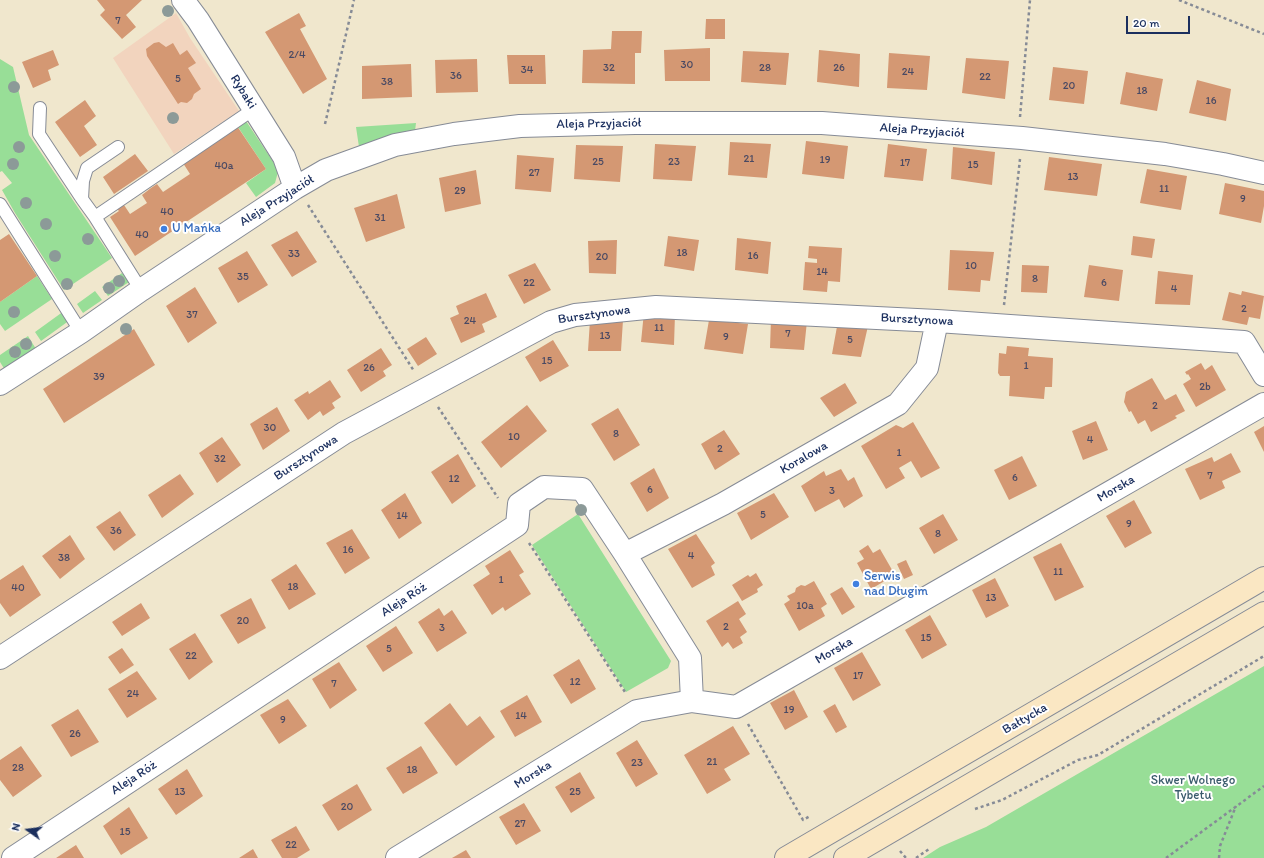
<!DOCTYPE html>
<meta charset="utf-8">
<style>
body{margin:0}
#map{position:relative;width:1264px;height:858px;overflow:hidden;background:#f0e7cd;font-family:Itim,sans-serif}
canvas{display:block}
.north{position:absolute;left:8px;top:810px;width:40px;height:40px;-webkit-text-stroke:3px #fff;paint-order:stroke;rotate:284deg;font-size:11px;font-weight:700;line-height:16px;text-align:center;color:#1b2f5e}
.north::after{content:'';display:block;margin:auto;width:14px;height:18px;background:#1b2f5e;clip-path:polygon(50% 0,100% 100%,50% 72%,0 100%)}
.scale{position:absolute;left:1126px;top:16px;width:64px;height:18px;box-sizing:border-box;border:2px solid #1b2f5e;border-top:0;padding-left:5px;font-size:12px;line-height:14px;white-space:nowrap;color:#1b2f5e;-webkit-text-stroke:3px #fff;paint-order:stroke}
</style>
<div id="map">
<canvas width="1264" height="858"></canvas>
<div class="north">N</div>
<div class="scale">20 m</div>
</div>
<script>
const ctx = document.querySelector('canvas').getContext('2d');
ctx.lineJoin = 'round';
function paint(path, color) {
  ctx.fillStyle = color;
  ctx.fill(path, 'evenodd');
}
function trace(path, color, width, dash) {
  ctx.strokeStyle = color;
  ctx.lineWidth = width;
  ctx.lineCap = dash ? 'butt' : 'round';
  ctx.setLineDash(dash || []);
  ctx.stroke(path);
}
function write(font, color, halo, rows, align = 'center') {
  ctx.font = font + ' Itim,sans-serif';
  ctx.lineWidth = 4;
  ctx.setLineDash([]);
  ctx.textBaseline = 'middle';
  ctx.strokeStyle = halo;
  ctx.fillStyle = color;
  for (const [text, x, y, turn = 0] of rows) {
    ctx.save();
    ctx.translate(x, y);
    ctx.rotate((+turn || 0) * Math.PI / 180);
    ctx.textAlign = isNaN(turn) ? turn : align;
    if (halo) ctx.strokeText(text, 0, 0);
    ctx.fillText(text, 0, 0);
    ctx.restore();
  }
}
const built = new Path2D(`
 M176,13L190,38L239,111L174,154L113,58Z`);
const green = new Path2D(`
 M0,59L13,67L29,135L112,258L64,290L15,213L2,190L12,183L2,171L0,172Z
 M246,121L276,166L278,172L275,183L256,197L246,183L266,169L238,127Z
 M416,123L415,131L359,147L356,127Z
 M122,273L129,282L108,296L102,287Z
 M37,276L52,299L5,331L0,324V302Z
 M95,291L102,300L83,313L77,304Z
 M64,311L70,320L41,341L35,332Z
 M28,336L36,349L5,370L0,362V355Z
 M578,514L671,661L668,668L626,692L532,545Z
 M1264,666V858H923L940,847L986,827Z`);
const building = new Path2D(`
 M97,0H142L126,15L136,27L122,39L100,15L105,10Z
 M299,13L306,26L300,29L327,79L303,94L265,32Z
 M706,19H725V39H705Z
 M612,31H642L641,53H635V84L582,83L583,50L611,49Z
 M159,42L166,47L173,43L180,55L187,50L196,63L188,68L201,89L194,94L192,99L187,103L181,102L178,104L147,56L146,49L154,43Z
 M710,48V81H665L664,50Z
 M53,50L59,65L48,70L51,80L33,88L22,62Z
 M819,50L860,54L859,87L817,82Z
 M743,51L789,53L786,85L741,82Z
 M889,53L930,56L927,90L887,88Z
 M507,55H545L546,84H509Z
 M966,58L1009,61L1005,99L962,93Z
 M477,59L478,92L436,93L435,60Z
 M411,64L412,97L362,99V66Z
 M1053,67L1088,71L1084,104L1049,100Z
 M1126,72L1163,79L1157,111L1120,104Z
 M1197,80L1231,89L1226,121L1189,113Z
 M85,100L96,116L84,126L97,145L80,157L55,122Z
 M237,126L266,169L135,256L110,217L119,211L117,209L124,205L130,214L147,203L142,195L151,188L157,184L163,192L190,174L183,163Z
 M806,141L848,146L844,179L802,174Z
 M730,142L771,144L767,178L728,175Z
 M655,144L696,146L692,181L653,179Z
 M888,144L927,149L923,181L884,177Z
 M576,145L623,146L620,182L574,179Z
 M953,147L995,152L992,185L951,179Z
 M135,154L148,171L114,194L103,177Z
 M517,155L554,158L551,192L515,189Z
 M1049,157L1102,164L1097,196L1044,190Z
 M1147,169L1187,176L1181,210L1140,203Z
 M476,170L481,204L445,212L439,178Z
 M1225,183L1264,191V206L1261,223L1219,214Z
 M397,194L405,228L366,242L354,208Z
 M297,231L317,262L292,277L271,245Z
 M9,234L37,276L0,302V240Z
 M668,236L699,240L694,271L664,266Z
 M1133,236L1155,239L1152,258L1131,255Z
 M737,238L771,242L768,274L735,270Z
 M617,240L616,274L589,273L588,241Z
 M809,246L842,248L840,282L828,281L827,292L803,290L805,262L817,263V259L808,258Z
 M950,250L994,252L990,281L981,280L980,292L948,290Z
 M247,251L268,285L238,303L218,268Z
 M535,263L551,290L524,304L508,275Z
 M1022,265L1049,266L1047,293L1021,292Z
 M1089,265L1123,270L1119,301L1084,297Z
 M1158,271L1193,275L1190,305L1155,304Z
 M195,287L217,323L188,343L166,306Z
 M1242,291L1264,296L1260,319L1249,317L1247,325L1222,320L1229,292L1241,295Z
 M486,293L497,317L482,324L485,332L461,343L450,318L459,314L456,306Z
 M644,312L675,314L674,345L641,342Z
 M771,319L807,321L804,350L770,348Z
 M590,320H623L621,351H588Z
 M709,320L748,324L743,354L704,349Z
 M838,321L868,326L861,357L832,354Z
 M134,329L155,365L64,423L43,389Z
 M426,337L437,354L418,366L407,349Z
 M553,340L569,366L540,382L525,357Z
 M1007,346L1029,348L1028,356L1053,358L1052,387H1045L1044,399L1009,396L1010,376H1000L998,373L999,353L1006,354Z
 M381,348L392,365L383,371L386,376L361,392L347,370Z
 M1201,363L1205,370L1212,365L1226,390L1196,407L1183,384L1191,379L1188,374L1187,375L1185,372Z
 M1152,378L1165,400L1176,394L1185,411L1175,416L1177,418L1151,432L1145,420L1138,424L1131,411L1129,412L1124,402L1126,392Z
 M330,380L341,397L332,403L335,408L323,416L320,411L308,420L294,400L308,391L309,394Z
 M845,383L857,403L834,417L820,398Z
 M527,405L547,431L501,468L481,442Z
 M277,407L290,431L263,450L250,424Z
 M618,408L640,445L614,461L591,424Z
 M1096,421L1108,450L1083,460L1072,431Z
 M913,422L940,468L921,478L911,461L899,468L905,478L886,489L861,446L896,425L903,428Z
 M1264,426V452L1254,432Z
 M724,430L740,454L715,470L701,444Z
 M222,437L241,465L217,483L199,453Z
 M1231,453L1241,472L1222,481L1225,488L1200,500L1185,469L1212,457L1214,462Z
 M458,454L476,486L452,504L431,472Z
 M1022,456L1037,486L1009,500L994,470Z
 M654,468L669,498L647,512L630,483Z
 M841,469L848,481L854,477L863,496L844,508L839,499L815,512L801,486L824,471L826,476Z
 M180,474L194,494L162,518L148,495Z
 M405,493L422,523L399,539L381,510Z
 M774,493L789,517L751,540L737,513Z
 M1134,500L1152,533L1125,548L1106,516Z
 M120,511L136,535L114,551L96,527Z
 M943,514L958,540L934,554L919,528Z
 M352,529L370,558L345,574L326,543Z
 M696,534L715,563L711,566L715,575L692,588L668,549Z
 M70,535L85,559L60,579L42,556Z
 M1061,543L1084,587L1055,601L1033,557Z
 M868,545L873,553L880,549L895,575L871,589L857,563L864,559L859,551Z
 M510,550L524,572L519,575L531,594L505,611L503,607L492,615L473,585L490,574L485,566Z
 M906,560L913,575L904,579L897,564Z
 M296,564L316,594L289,610L271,580Z
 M23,565L41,595L10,617L0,603V580Z
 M756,573L763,585L757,589L758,592L742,601L732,585L748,575L750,577Z
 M995,578L1009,606L986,618L972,590Z
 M814,581L827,604L821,608L825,616L799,631L784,604L790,600L787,596L795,592L796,588L801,585L805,586Z
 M842,587L855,607L842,615L830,594Z
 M251,598L266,628L238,644L220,615Z
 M738,601L746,614L739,619L747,632L740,637L743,643L733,649L728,642L722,647L706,621Z
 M141,603L150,618L122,636L112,622Z
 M439,608L444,616L452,610L467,633L437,652L418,622Z
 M930,615L947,645L922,659L905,630Z
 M396,626L413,653L383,672L366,646Z
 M195,633L213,662L189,680L169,649Z
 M122,648L134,665L120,674L108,657Z
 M862,652L881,685L853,701L834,668Z
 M579,659L596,689L571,704L553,675Z
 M339,662L357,690L330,709L312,679Z
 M137,671L157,699L127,718L108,689Z
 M794,690L808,717L785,730L770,703Z
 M527,695L542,722L515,737L500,711Z
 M288,699L307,726L279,744L260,715Z
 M450,703L467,726L480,716L495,737L456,766L424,723Z
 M835,704L847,727L836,733L823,711Z
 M78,709L99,742L71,757L51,725Z
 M733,726L750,754L724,769L731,780L707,794L684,755Z
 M637,740L658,774L636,787L616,753Z
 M21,746L42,776L13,797L0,780V760Z
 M421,746L438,773L403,794L386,768Z
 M187,769L203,796L176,815L158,789Z
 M580,772L595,798L571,813L555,787Z
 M357,784L372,810L338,831L322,805Z
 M524,803L541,831L516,845L499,817Z
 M129,807L148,838L121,855L103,826Z
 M296,826L310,850L297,858H282L271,840Z
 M76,845L84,858H56Z
 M253,849L258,858H239Z
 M466,850L471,858H452Z`);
const path = new Path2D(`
 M1179,0L1264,34
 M1020,117L1030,0
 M325,124L354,0
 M308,205L414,371
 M1004,305L1020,159
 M438,407L498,498
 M529,543L625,692
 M748,724L803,820L810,816
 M975,809L1002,800L1078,760L1098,755L1264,656
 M900,851L906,858
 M916,858L929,849
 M1166,858L1264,786
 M1219,858L1220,846L1236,806`);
const lane = new Path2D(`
 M40,108L39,134L82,199
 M118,147L87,168L83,181L82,199L95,217L141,290
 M0,204L81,332
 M95,217L254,109`);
const street = new Path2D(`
 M183,0L198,20L284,157L295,188
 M0,384L81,332L141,290L295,188L326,170L395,145L454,134L520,126L635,123H822L1022,138L1165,154L1223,164L1264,173
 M625,554L723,504L898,404L927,368L937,321
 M0,658L344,433L551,322L575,315L656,307L937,321L1244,342L1264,375
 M13,858L517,525L519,504L544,487L582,489L625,554L690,658L692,701
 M397,858L637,711L692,701L736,707L1264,404`);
const secondary = new Path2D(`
 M786,858L1264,578
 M845,858L1264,613`);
const trees = [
 [168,11],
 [14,87],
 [173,118],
 [19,147],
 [13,164],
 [26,203],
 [46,224],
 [88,239],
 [55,256],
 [119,281],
 [67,284],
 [109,288],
 [14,312],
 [126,329],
 [26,344],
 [15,352],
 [581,510]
];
const markers = [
 [164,229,4,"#3f7fe0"],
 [856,584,4,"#3f7fe0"]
];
const numberNames = [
 ["7",118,21],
 ["2/4",297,55],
 ["30",687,65],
 ["32",609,68],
 ["28",765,68],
 ["26",839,68],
 ["34",527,70],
 ["24",908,72],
 ["36",456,76],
 ["22",985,77],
 ["5",178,79],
 ["38",387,82],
 ["20",1069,86],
 ["18",1142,91],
 ["16",1211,101],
 ["21",749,159],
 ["19",825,160],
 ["25",598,162],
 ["23",674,162],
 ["17",905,163],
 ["15",973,165],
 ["40a",224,166],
 ["27",534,173],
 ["13",1073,177],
 ["11",1164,189],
 ["29",460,191],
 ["9",1243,199],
 ["40",167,212],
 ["31",380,218],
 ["40",142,235],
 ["18",682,253],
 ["33",294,254],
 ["16",753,256],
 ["20",602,257],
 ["10",971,266],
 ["14",822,272],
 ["35",243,277],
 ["8",1035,279],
 ["22",529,283],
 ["6",1104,283],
 ["4",1174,289],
 ["2",1244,309],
 ["37",192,315],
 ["24",470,321],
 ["11",659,328],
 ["7",788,334],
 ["13",605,336],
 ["9",726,337],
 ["5",850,340],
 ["15",547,361],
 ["1",1026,366],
 ["26",369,368],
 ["39",99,377],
 ["2b",1205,387],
 ["2",1155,406],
 ["30",270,428],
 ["8",616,434],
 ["10",514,437],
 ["4",1090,440],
 ["2",720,449],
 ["1",899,453],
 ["32",220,459],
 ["7",1210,476],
 ["6",1015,478],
 ["12",454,479],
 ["6",650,490],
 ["3",832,491],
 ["5",763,515],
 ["14",402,516],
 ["9",1129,524],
 ["36",116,531],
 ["8",938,534],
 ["16",348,550],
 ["4",691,556],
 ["38",64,558],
 ["11",1058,572],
 ["1",501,580],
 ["18",293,587],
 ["40",18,588],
 ["13",991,598],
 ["10a",805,606],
 ["20",243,621],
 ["2",726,627],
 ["3",442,628],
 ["15",926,638],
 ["5",389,649],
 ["22",191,656],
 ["17",858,676],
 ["12",575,682],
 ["7",334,684],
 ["24",133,694],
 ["19",789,710],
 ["14",521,716],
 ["9",283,720],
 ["26",75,734],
 ["21",712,762],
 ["23",637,763],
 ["28",18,768],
 ["18",412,770],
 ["13",180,792],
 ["25",575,792],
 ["20",347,807],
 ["27",520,824],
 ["15",125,832],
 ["22",291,845]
];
const streetNames = [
 ["Rybaki",243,92,58],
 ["Aleja Przyjaciół",599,124,-1],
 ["Aleja Przyjaciół",922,131,4],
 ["Aleja Przyjaciół",277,201,-32],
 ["Bursztynowa",594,315,-8],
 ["Bursztynowa",917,320,3],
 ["Bursztynowa",306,458,-33],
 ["Koralowa",804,458,-30],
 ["Morska",1116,489,-30],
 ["Aleja Róż",404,600,-33],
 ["Morska",834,651,-30],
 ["Bałtycka",1025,719,-30],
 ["Morska",533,775,-32],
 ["Aleja Róż",134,778,-33]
];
const shopNames = [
 ["U Mańka",172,229],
 ["Serwis",864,577],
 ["nad Długim",864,592]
];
const parkNames = [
 ["Skwer Wolnego",1193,781],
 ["Tybetu",1193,796]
];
paint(built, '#f2d4be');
paint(green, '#98de97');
paint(building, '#d49873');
trace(lane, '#868b96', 14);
trace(street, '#868b96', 24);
trace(secondary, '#868b96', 24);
trace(path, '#868b96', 2.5, [3, 3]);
trace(lane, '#fff', 12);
trace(street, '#fff', 22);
trace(secondary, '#fae7c3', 22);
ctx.fillStyle = '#8c9a98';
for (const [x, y] of trees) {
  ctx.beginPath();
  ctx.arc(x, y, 6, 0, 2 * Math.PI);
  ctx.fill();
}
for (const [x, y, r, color] of markers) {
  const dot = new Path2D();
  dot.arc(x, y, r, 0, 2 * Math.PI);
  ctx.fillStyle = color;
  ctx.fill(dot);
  trace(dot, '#fff', 1.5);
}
write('11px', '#494963', null, numberNames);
write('13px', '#1b2f5e', '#fff', streetNames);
write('13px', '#366cbe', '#fff', shopNames, 'left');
write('13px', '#3a5b6c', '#fff', parkNames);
</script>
